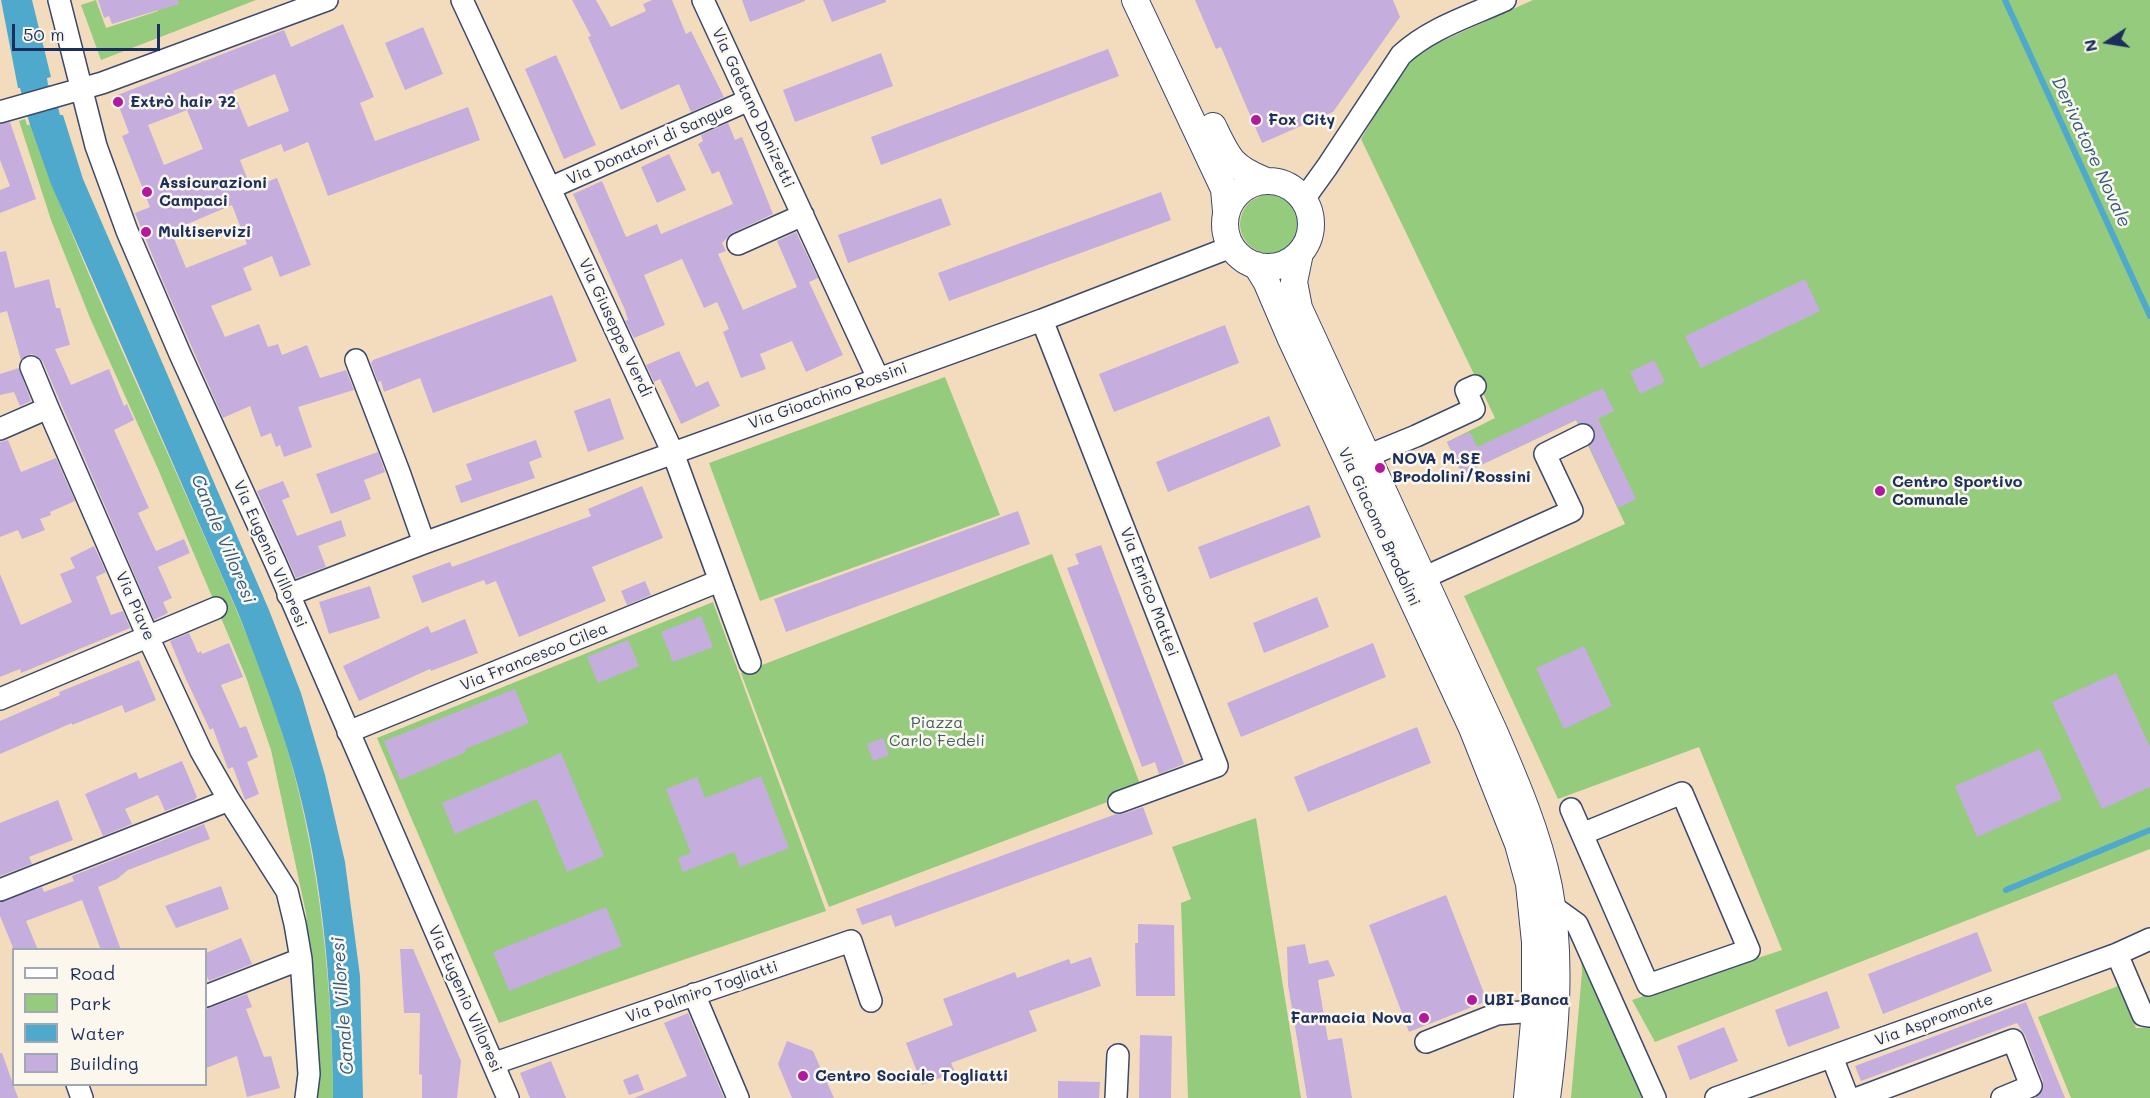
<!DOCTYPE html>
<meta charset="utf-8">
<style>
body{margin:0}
#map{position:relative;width:2150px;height:1098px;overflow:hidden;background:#f3dcbe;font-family:Mali,sans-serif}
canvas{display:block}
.legend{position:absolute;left:12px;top:948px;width:195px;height:138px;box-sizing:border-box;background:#fbf7ec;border:2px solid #a1a7b3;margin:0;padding:8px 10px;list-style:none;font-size:18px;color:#1b2f5e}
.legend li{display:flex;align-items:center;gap:12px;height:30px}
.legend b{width:30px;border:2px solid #a1a7b3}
.north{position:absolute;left:2078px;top:12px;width:60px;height:60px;-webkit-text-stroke:4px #fbf7ec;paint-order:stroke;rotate:258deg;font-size:16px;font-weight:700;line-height:24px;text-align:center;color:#1b2f5e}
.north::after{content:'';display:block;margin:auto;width:21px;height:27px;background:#1b2f5e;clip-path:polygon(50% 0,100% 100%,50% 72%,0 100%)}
.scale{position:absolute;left:12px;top:24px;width:148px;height:27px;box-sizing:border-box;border:3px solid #1b2f5e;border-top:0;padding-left:8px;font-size:18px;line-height:21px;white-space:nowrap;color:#1b2f5e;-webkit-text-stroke:4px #fbf7ec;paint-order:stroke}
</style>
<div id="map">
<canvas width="2150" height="1098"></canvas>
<ul class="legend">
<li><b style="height:8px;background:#fff"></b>Road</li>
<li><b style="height:16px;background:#95cb7d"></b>Park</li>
<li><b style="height:16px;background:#4fa9cd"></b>Water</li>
<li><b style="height:16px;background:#c5aedd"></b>Building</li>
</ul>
<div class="north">N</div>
<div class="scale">50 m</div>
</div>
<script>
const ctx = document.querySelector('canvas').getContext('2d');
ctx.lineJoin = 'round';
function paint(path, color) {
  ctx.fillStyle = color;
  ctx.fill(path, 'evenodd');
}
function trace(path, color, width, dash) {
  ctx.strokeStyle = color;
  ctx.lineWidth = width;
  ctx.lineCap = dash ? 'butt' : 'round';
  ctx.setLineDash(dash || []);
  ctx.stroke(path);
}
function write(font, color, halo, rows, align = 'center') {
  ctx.font = font + ' Mali,sans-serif';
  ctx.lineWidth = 5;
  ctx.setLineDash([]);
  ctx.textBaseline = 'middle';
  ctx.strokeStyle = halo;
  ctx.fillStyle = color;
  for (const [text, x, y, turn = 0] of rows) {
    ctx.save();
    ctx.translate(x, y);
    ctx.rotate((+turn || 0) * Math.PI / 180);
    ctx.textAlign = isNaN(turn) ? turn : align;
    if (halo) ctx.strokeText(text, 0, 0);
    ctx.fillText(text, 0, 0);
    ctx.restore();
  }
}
const green = new Path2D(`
 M96,0L106,28L158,11L155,0H256L101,60L81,5Z
 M1533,0H2150V849L1655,1042L1632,1000L1782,950L1699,747L1558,799L1464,596L1625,524L1576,420L1462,474L1447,442L1495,418L1361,139L1385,99L1413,59L1429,47Z
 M25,119L27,125H30C78,259 140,389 197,520C230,595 265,671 288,751C320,865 332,980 333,1098H314L318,1054L306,913L271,750L246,677L158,469L90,318L51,220L19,121Z
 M1240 224a29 29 0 1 1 58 0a29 29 0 1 1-58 0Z
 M945,377L1000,515L760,601L709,463Z
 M1052,554L1142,789L829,907L741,673Z
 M713,602L826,911L499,1023L377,738Z
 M1256,818L1301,1098H1188L1181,903L1191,899L1172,847Z
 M1581,957L1646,1098H1571L1582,972Z
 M2118,986L2136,1028H2150V1098H2071L2038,1017Z`);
const water = new Path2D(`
 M1,0H32L51,77L47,78L48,85L53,87L60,115H63L83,179L269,610L301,693L325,775L345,862L360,976L363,1098H333C332,980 322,861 287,748C273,703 256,659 239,615L51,184L30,125L20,88H18Z`);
const stream = new Path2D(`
 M2005,0L2150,316
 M2006,890L2150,830`);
const building = new Path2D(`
 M98,0H178L179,4L112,24L109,16L104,18Z
 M572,0H596L611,27L646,11L643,4L652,0H672L686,34L691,31L724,97L691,112L679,84L621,110L588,37L591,36Z
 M742,0H805V1L750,22Z
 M823,0H886V2L832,22Z
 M1195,0H1393L1400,17L1333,112L1262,143L1221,47L1216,49Z
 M343,24L374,97L360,103L375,141L468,107L480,140L328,196L308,142L284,152L281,144L240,160L251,188L277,178L311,265L280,277L272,256L243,268L252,290L211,306L225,337L259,324L268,347L278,344L282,355L307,345L320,378L346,370L354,390L298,407L312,447L284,457L280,445L276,447L271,433L261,437L250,406L223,418L164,284L135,213L150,207L122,136L129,133L115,96L284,30L291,47ZM275,74L289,111L248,127L233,91ZM187,110L203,149L164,165L148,125ZM232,205L247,244L186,268L171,231Z
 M423,27L443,74L405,90L385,43Z
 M1108,49L1119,76L881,165L871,137Z
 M881,53L893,86L795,122L783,90Z
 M556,55L596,145L564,159L525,69Z
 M10,122L36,199L0,213V190L10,186L0,160V124Z
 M728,123L735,140L742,137L773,214L732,233L722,243L726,251L718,254L743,310L797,287L777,241L796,232L818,278L809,282L843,355L806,372L792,341L760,354L766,369L741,378L723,332L729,329L717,302L704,308L682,259L644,275L665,325L634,338L625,321L628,320L625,310L573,194L602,181L626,237L657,224L661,234L733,204L719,171L712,174L698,144L703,141L701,135Z
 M669,154L686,190L657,203L641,167Z
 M1161,192L1171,220L949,301L938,273Z
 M941,198L951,225L848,263L838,235Z
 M6,251L15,288L49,279L56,308H60L70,345L55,349L71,385L109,369L124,406L127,404L134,420L114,430L149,508L138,513L156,551L184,539L190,553L158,567L172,598L163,602L168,613L154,620L43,362L38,357L32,354L26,356L21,360L7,311L0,313V252Z
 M1805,279L1820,311L1701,368L1685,336Z
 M552,295L577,361L433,413L420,378L384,392L381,381L378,382L371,363L373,360Z
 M1225,325L1239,363L1114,412L1099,374Z
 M679,351L696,387L708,381L720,406L681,424L660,379L654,382L646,365Z
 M1654,360L1665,382L1640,394L1630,372Z
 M19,368L31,401L20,406L14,392L0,395V374Z
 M1603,388L1614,411L1598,419L1636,499L1618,508L1589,446L1594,441L1595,430L1589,424L1578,423L1576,420L1462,474L1447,442L1470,432L1477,447Z
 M610,398L624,439L588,452L574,411Z
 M1269,416L1281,446L1168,492L1156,462Z
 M8,440L21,472L56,458L75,501L50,512L51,515L40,519L45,530L22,539L18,530L0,537V442Z
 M536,440L542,457L529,462L535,478L461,503L455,486L472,480L466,464Z
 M378,452L385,472L364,480L371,499L331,514L316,474Z
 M283,481L290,497L282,500L297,536L341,520L346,536L318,546L326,567L296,578L257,491Z
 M642,486L663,538L592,567L606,601L519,637L496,581L486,585L484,580L422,603L412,576L450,562L452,567L591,516L588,509Z
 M1309,505L1321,537L1210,579L1198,547Z
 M1018,511L1030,544L786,632L774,599Z
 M1101,545L1184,764L1159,774L1155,762L1142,767L1067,568L1079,564L1075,554Z
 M94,546L106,572L96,577L111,615L123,611L130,628L21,673L20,669L0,677V574L21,625L72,602L60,574L75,568L70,558Z
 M645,581L651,595L627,605L621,591Z
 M370,586L380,618L329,634L319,602Z
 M1317,597L1329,627L1264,653L1253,623Z
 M701,616L713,647L673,662L661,632Z
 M465,619L478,653L431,671L430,669L359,701L343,666L428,626L431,633Z
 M189,633L198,653L201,651L202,654L229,643L243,677L221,685L240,728L246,726L258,757L247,762L259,794L245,800L233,767L228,769L213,728L210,730L185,677L170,641Z
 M628,640L639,666L598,683L587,657Z
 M1373,643L1386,677L1241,737L1227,703Z
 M1584,646L1612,706L1564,729L1536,668Z
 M139,660L156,700L125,713L122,705L72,725V723L0,754V721L60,695L59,692Z
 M2116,673L2150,747V787L2102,809L2052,702Z
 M515,689L529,723L465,749L466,752L400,780L384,741Z
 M1417,727L1431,763L1308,812L1294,777Z
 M883,738L889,755L873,761L867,744Z
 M2040,749L2062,799L1977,837L1955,786Z
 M561,753L604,856L567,872L537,799L455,834L442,803Z
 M182,761L197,797L194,800L165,811L158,795L125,809L132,824L103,836L85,794L136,772L139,779Z
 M761,776L789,848L740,867L734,852L683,872L678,858L691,853L666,789L697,777L705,798Z
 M58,800L73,840L29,857L32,864L0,876V823Z
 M1143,807L1153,834L895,927L891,915L862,925L856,909L1116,814H1123Z
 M204,824L210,839L128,870L117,879L98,887L121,950H101L82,900L26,921L38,950H14L0,916V902L42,887L44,892L74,881L72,876Z
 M221,886L229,909L176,928L165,906Z
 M1446,895L1487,1001L1409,1032L1369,925Z
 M606,907L622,946L509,991L493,952Z
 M1138,924L1174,925L1175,996H1136L1135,943H1138Z
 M1977,932L1992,971L1883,1014L1868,974Z
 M241,938L252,964L209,981L206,974V953Z
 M1305,944L1309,964L1328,960L1335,976L1318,980L1328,1040L1342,1038L1352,1098H1307L1288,985L1287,947Z
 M400,949H413L461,1061L457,1098H422V1075L419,1074L420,1013H404Z
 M1091,957L1101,986L1029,1011L1037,1031L951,1063L955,1072L922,1085L906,1043L953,1025L943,999L1015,972L1017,978L1069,959L1071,964Z
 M1827,991L1840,1028L1788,1047L1775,1010Z
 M247,994L252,1007L246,1009L264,1057L271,1056L280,1088L247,1097L237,1056L206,1068V1009Z
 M2026,1002L2065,1098H2035L2041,1093L2043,1081L2025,1035L2017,1023L1861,1081L1855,1066Z
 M688,1013L724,1098H634L687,1076L664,1023Z
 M1724,1027L1738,1061L1690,1080L1677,1046Z
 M1140,1035L1172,1036L1171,1098H1139Z
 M787,1041L813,1051L834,1098H792L778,1064Z
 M0,1053H2L18,1098H0Z
 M551,1061L566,1098H530L520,1073Z
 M638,1074L644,1090L629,1095L623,1080Z
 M1058,1081L1100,1082L1099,1098H1058Z`);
const minor = new Path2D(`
 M59,0L96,146L127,231L180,354L275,562L508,1098
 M462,0L673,453L750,663
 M703,0L878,378
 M0,112L102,83L327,0
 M550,188L749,100
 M1304,199L1327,167L1401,55C1430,28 1470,16 1505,0
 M738,244L803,215
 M1042,320L1217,766L1119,802
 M356,360L399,472L424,543
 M31,367L48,408
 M0,429L48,408L148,637L201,751L229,800L287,891L295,924L301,959L309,1074L306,1098
 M1353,448L1367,456L1416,436L1474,409L1466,390L1475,386
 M1420,592L1419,589L1423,578L1572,511L1545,454L1583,435
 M288,595L424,543L1042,320L1231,247
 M0,699L216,608
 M348,732L719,581
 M1571,809L1648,985L1749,950L1682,793L1582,834
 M0,890L229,800
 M1552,906L1577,924L1655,1098
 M2117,954L2143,1015L2150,1016
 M694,994L738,1098
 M206,996L301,959
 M1426,1042L1497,1014L1535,1011
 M1832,1057L1848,1098
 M495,1063L851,941L871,1001
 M77,1084L82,1098
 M1116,1098L1118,1055
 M1716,1098L2054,977L2117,954L2150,939
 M1858,1098L2013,1040L2031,1086L2002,1098`);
const major = new Path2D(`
 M1135,0L1224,189L1226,211
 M1213,126C1228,157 1231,167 1264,180
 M1225 224a43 43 0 1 1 86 0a43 43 0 1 1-86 0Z
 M1300,253L1294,282L1299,308L1494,731C1516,782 1538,833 1549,887C1562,956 1556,1029 1547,1098
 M1256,265L1266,281L1290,337L1472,728L1518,844L1529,884L1535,942V1011L1527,1098`);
const markers = [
 [118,102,6,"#b5179e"],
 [1256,120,6,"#b5179e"],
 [147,192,6,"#b5179e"],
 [146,232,6,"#b5179e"],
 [1380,468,6,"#b5179e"],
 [1880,491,6,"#b5179e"],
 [1472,1000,6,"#b5179e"],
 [1424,1018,6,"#b5179e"],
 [803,1076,6,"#b5179e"]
];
const poiNames = [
 ["Extrò hair 72",130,102],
 ["Fox City",1268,120],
 ["Assicurazioni",159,183],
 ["Campaci",159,201],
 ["Multiservizi",158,232],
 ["NOVA M.SE",1392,459],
 ["Brodolini/Rossini",1392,477],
 ["Centro Sportivo",1892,482],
 ["Comunale",1892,500],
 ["UBI Banca",1484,1000],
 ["Farmacia Nova",1412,1018,"right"],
 ["Centro Sociale Togliatti",815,1076]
];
const streetNames = [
 ["Via Gaetano Donizetti",753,108,65],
 ["Via Donatori di Sangue",650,144,-24],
 ["Via Giuseppe Verdi",615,328,65],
 ["Via Gioachino Rossini",828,396,-20],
 ["Via Giacomo Brodolini",1379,527,65],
 ["Via Eugenio Villoresi",270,554,66],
 ["Via Enrico Mattei",1149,592,69],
 ["Via Piave",135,606,66],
 ["Via Francesco Cilea",534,657,-22],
 ["Via Palmiro Togliatti",702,992,-19],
 ["Via Eugenio Villoresi",465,999,66],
 ["Via Aspromonte",1934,1020,-20]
];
const parkNames = [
 ["Piazza",937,723],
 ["Carlo Fedeli",937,741]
];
const waterNames = [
 ["Derivatore Novale",2091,152,65],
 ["Canale Villoresi",223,539,67],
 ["Canale Villoresi",343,1006,-94]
];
paint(green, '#95cb7d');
paint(water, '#4fa9cd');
trace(stream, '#4fa9cd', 6);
paint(building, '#c5aedd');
trace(minor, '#3b496c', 24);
trace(major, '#3b496c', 28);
trace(minor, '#fff', 21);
trace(major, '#fff', 26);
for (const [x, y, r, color] of markers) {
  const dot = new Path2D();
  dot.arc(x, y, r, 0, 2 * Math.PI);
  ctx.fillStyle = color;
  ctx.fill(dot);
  trace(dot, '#fbf7ec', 2);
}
write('bold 16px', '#1b2f5e', '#fbf7ec', poiNames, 'left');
write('16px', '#1b2f5e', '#fbf7ec', streetNames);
write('16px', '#405e67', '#fbf7ec', parkNames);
write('italic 18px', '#2d5a85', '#fbf7ec', waterNames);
</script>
